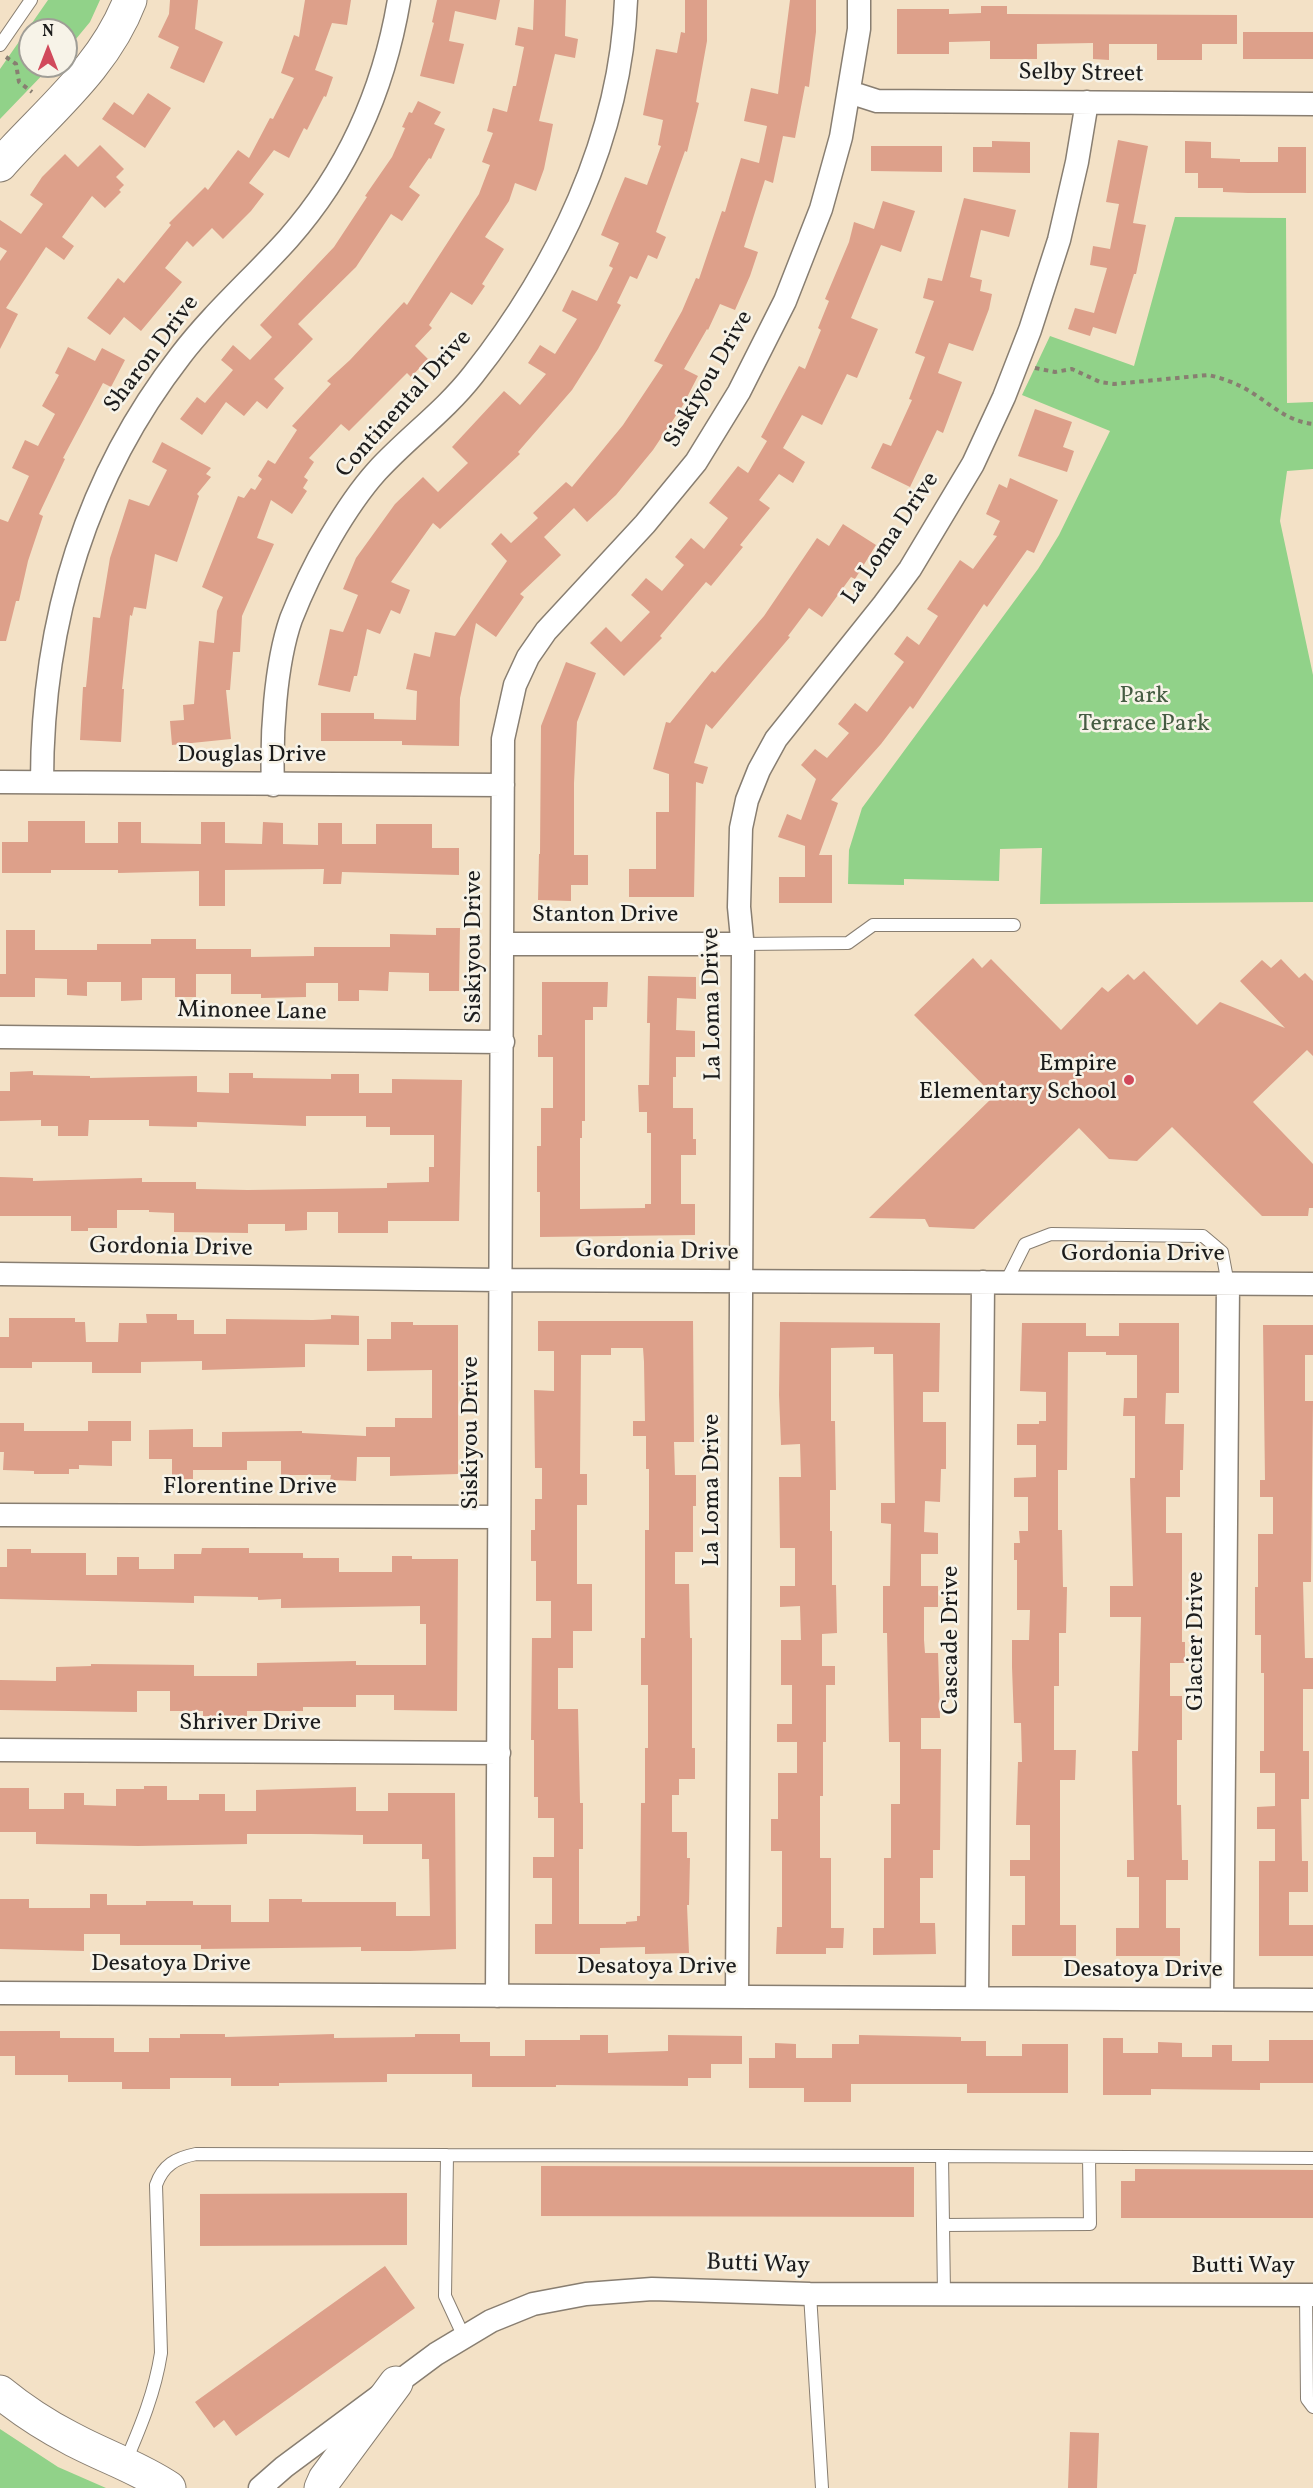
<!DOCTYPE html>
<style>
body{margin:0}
#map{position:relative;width:1313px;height:2488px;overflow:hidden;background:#f3e1c6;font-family:Vollkorn,serif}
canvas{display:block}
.north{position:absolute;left:18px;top:18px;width:60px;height:60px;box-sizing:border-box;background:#f7f3e8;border:2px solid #9f9d96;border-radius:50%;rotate:0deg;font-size:16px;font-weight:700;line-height:24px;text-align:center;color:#1c1c1c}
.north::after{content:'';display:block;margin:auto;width:21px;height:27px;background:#d1495b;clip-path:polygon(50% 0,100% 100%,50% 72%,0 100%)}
</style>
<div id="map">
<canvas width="1313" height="2488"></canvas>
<div class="north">N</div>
</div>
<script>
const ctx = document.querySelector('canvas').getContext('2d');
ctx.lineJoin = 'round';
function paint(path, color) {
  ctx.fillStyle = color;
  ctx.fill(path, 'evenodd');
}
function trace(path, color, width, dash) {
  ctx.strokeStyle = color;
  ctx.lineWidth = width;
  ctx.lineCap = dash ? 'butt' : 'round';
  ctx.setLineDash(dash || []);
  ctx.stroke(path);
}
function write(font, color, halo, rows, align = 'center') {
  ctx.font = font + ' Vollkorn,serif';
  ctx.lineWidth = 5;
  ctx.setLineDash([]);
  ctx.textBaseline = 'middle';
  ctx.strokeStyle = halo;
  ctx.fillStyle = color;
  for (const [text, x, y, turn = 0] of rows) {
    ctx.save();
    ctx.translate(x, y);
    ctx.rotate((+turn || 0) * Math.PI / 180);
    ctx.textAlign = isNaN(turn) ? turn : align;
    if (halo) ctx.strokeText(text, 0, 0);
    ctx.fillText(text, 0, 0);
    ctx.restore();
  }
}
const green = new Path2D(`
 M48,0H100L90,22L66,51V30H30V66H51L0,119V69Z
 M1175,217L1286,218L1287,403L1313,402V469L1287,471L1280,521L1313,675V902L1040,904L1042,848L1000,849L999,881L904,879V885L848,884L849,850L862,808L1038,569L1059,535L1110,431L1022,395L1050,336L1134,366Z
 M0,2429L58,2467L106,2488H0Z`);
const building = new Path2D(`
 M170,0H198L195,29L223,42L204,83L170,68L179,47L158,37L169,14Z
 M305,0H351L347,25L332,23L315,70L333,77L326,97L324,96L307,130L304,128L289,158L274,150L249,183L264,194L251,211L223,239L212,228L193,247L187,241L165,268L182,282L141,331L124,317L110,335L87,318L118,278L124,283L171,225L169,223L205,187L208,190L238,150L249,158L270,118L273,119L294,78L281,73L294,35L299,37Z
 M437,0H500L496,20L455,11L449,41L464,44L454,84L420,76L434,23L432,22Z
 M534,0H566L565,36L578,39L575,58L555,54L539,121L553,124L544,169L536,191L515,183L509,201L485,237L504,249L482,284L485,286L472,305L451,292L429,325L432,328L415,346L428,359L411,377L407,373L349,431L341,424L309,458L314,462L304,477L308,480L303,488L307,491L292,514L271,500L257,538L274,544L242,616L240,652H233L230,690H226L231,739L172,745L170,721L184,720L183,705L194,704L199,641L214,643L217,611L223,597L202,587L238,496L244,498L251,488L255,490L262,479L258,476L268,460L275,464L297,430L292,426L331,384L327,381L350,360L404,302L407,305L479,194L490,165L482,162L493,133L487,131L493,108L507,112L513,86H516L524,47L515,45L518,27L533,30Z
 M685,0H707V41L696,102L699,103L687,152L685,151L656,232L666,237L657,259L648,255L637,279L630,276L617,303L621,305L598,349L572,390L518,452L520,454L440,529L433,523L391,582L410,590L400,614L391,610L380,634L367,629L357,676H354L350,692L318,685L330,629L343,632L358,595L343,589L356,558L395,504L423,477L438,492L468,463L452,447L504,391L520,405L546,374L528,363L540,345L555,354L577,319L562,311L572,290L597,301L613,268L609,266L619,243L601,235L625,177L647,185L661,146L658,145L663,120L643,115L656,49L677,53L681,32L685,33Z
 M790,0H816V32L809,87L805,86L795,138L783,136L773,183L765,180L744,247L758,252L750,276L735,310L720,304L708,330L707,329L684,369L698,376L683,405L653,450L616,495L587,522L574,508L544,537L561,555L520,594L524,597L496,637L476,623L460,698L459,746L402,745V741H321V713H374V719L416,720L417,691L406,689L414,653L430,657L435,632L455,636L507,561L491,544L501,533L511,543L538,518L533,513L566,482L572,487L623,425L663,365L654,361L682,311L696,278L699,279L722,211L725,212L741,158L759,163L767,126L744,121L751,88L778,94Z
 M981,6H1007V14L1237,15V44H1202V60H1157V44H1109V60L1093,59V43L1037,44V59H990V41L949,42V54H897V9H949V14L981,13Z
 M1243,32H1313V59H1243Z
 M148,93L171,108L145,148L102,119L114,102L133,115Z
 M418,101L441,112L434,124L445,129L431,159L429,158L409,187L420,195L402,221L391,214L356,267L298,324L313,339L274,379L284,388L267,409L257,401L244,416L226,402L202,435L180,419L197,397L205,403L233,370L221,360L233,345L250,360L272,337L260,325L334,247L367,197L365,196L392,157L405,128L402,127L409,112L412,113Z
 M1118,140L1148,146L1133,223L1146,225L1136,274H1134L1116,334L1093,327L1090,336L1068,329L1075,308L1094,313L1107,268L1090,265L1093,246L1110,249L1119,204L1106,202Z
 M992,141L1030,142V173L973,172V147H992Z
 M1185,141L1211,142V158L1240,159V162H1278V147H1306V193H1248L1223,192V188H1198V173H1185Z
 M100,145L124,169L116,177L124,185L119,190L121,192L105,208L92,196L62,237L74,246L64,260L46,247L6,308L18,314L0,349V261L7,251L0,247V220L21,234L43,204L30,195L42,177L65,154L78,167Z
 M871,146H942V172L871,171Z
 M964,198L1016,210L1009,237L981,230L970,277L982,280L980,291L992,294L989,309L973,351L949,343L938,373L962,382L943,433L937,430L910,487L871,468L883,443L891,446L912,400L909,399L925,357L915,353L934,301L923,298L928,278L942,281Z
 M883,201L915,211L901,252L881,245L851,318L878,329L857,378L847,374L822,425L802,415L783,448L805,462L793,483L779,474L759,500L770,508L740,545L743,547L711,586L706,582L660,636L662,638L624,676L590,643L606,627L621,642L650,612L631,595L646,578L662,591L684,565L675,557L691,538L704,549L728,518L709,503L738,466L748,473L767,441L761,437L799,366L805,369L821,330L818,328L829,301L825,299L849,242L854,222L874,229Z
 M68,347L95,361L102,348L125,360L111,387L103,383L63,458L65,459L39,514L43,516L28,561L19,601H16L6,641H0V519L8,522L29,476L12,468L25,440L38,446L55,414L42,406L59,375L55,373Z
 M1035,409L1072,422L1063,447L1074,451L1067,472L1018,456Z
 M162,442L211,468L206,474L211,477L197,494L199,496L177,562L155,554L146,609L134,607L132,616L130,615L122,689H124L121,742L80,740L83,687H86L93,617L100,618L110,558L129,499L149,506L167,470L152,462Z
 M1010,478L1058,500L1034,553L1027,550L987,607L984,604L913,709L910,706L881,744L831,800L838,803L819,855H832V903H779V877H805V846L778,837L787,814L801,820L816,779L801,765L815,749L827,758L849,733L838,724L855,703L867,712L904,662L894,654L907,636L919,645L938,616L927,609L960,560L973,569L997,536L993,535L1000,521L986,514L999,484L1007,488Z
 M843,524L876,545L855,579L851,577L822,617L809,608L788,636L790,637L712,729L706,724L694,763L708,767L703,784L696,782L694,897H629V869H656V812H669V774L653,769L666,722L670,723L712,671L715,673L764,616L817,538L829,546Z
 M566,662L596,673L577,722L574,783V855H588V885H571V901L538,900L539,854H540L541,726Z
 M28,821H85V843H118V822H141V843L201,844V822H225V843L262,844L263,822L283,823V844L318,845V823H342V844H376V824H432V848H459V875L342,872L341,884H323L324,869L225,870V906H199V871L118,873V870H51V873H2V842H28Z
 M436,928H460L459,991H429V973L389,972L388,991L359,990V1001H338V983H306V997L261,998V994H231V974H196V997H175V978H142V1000L121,1001V982H87V996L67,995V979L35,978V997H0V974H6V930H35V950H97V944H151V939H196V949H251V957L314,956V947H390V934L436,935Z
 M973,958L982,968L991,959L1061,1030L1102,987L1108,992L1128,974L1134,980L1144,971L1197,1025L1220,1002L1285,1028L1240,981L1262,960L1271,968L1281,959L1299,978L1305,973L1313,981V1056L1307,1050L1253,1102L1313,1164V1208H1309L1308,1216H1262L1172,1127L1137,1161L1109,1159L1079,1128L974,1229L929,1227L925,1219L869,1218L994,1096L914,1015Z
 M648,976L696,977V999L677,998L676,1030L695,1031V1057H676V1077H673V1108H693V1139H696V1155H681V1204H695V1235L540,1237V1192H537V1146H541V1108H553V1057H538V1035H542V982H608L607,1007H593V1020H585V1121H582V1138H580V1209L645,1208V1204H651V1133H647V1112H639L638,1085H649L650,1023H647Z
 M33,1071V1075L90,1076V1078L197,1076V1092L229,1093V1073H253V1078L331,1079V1074H359V1093H392V1079L462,1080L459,1221H388V1233H338V1212H307V1230L285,1231V1224H248V1233L174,1232V1213L149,1212V1210H117V1228H88V1231H71V1216H0V1177L33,1178V1181L142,1178V1182H196V1189L248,1190L387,1188V1183L429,1182V1167H434V1135H390V1127H366V1116H306V1126L197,1122V1127L149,1126V1120H89L88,1136H58V1126H41V1120L0,1121V1091H10V1072Z
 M146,1314H177V1320H194V1334H226V1319L313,1320L331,1319V1315L359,1316V1345L305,1344V1367L202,1370V1361L141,1362V1373H92V1362H32V1368H0V1337H9V1318H75V1322H85L86,1342H118L119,1323H147Z
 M538,1321H693L694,1442H674L675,1475H696V1506H693V1552H675V1584H689L690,1638H692V1748H695V1779H679V1795H672V1832H687V1858H690L689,1905H687L689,1953L645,1954V1947L600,1948V1954H535V1924H552V1878H533V1857H554V1818H538V1797H534V1740H531L532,1638H551V1601H536V1561H531V1530H535V1499H542V1468H535L534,1390L554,1391V1351H538ZM611,1348H643L644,1362L645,1421H633V1436H646V1469H649V1530H645V1638H641V1685H648V1748H645V1803H641L640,1916H637V1921L626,1922V1924H579V1849H583V1803H580L578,1709H558V1668H573V1631H592V1584H577V1505H587V1474H580L581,1355H611Z
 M391,1322H413V1325H458V1474L390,1476V1457H357L356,1481L330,1480L331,1475H281V1461H247V1470H193V1479H172V1459H149V1430L193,1429V1447H222V1432L302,1431V1433L366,1436V1427H395V1418H432V1370L367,1371V1339H391Z
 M780,1322L940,1323L939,1392H923V1422H946V1469H941L940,1502L925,1501L924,1532L938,1533V1554H921V1586H938V1607H924V1640L925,1653H938L940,1718H921V1749H941L940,1850H933V1878H920V1923H935L936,1954L873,1955V1928H884V1858H891V1804H900V1742H889L887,1633H883V1586H890L891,1524L881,1523V1503H895L893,1354H874V1347L831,1348V1421H835L836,1490H830V1531H832V1585H836L837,1633L822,1634V1666H835V1685H826V1742H823V1796H820V1858H831V1928H844L843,1948H826V1954H776L777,1927H782V1851H771V1819H778V1773H797V1742H777V1724H792V1685H781V1640H801L800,1606L780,1607V1586H795V1548H780L779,1477H801L800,1444L781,1445L779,1395Z
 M1022,1323H1086V1336H1119V1323H1179V1393H1166L1165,1424H1184L1183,1470H1180V1497H1166V1533H1182V1642H1185V1663H1170V1696H1182V1740H1177V1805H1181L1182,1860H1188V1880H1166V1928H1180V1956H1116V1928H1139V1877H1127V1860H1134L1132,1751H1138L1141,1617H1110V1586H1133L1130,1478H1135V1416H1123L1124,1398H1137V1355H1106V1352H1068L1067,1470H1058V1530H1062L1063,1587H1067L1066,1633H1059V1686H1054V1750H1076L1075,1780H1060V1925H1076V1956H1012V1925H1025V1876H1010V1860H1030V1825H1016L1018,1762H1022L1021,1723H1014L1012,1667V1640H1029L1030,1610H1017V1560H1014V1543H1020L1019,1531H1028V1497H1014V1478L1036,1477V1445H1017V1424H1039V1421H1046V1392L1020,1391Z
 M1263,1325H1313V1355H1305V1401H1313L1311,1582H1303L1305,1658H1313V1689H1303V1751H1309V1799H1301L1302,1861H1308V1892H1289V1925H1313V1956H1259V1861H1275V1829H1257V1807L1275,1806V1773H1260V1751H1264V1673H1261V1635H1255V1587H1258V1534H1273V1497H1260V1480H1265Z
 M88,1421H131V1441H112V1466L79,1465V1469H69V1474H34V1471L3,1470L4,1452H0V1423H24V1431H88Z
 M202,1548H249V1553H303V1558H339V1572H392V1556H412V1559H458L457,1711L394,1710V1695H356V1707H303V1711H247V1716H203V1711H170V1691H137V1712L0,1710V1680L56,1681V1667L91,1666V1664L194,1665V1676H257V1663L356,1661V1665H426V1624H420V1606L281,1608V1599L258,1600V1597L194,1596V1603L0,1599V1567H7V1549H31V1553H86V1575H117V1557H139V1569H174V1554H201Z
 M144,1786H167V1800H199V1794H225V1811H256V1790L356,1787V1811H388V1793H455L456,1949L410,1951H361V1947L201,1949V1945H120V1934H84V1951L0,1949V1899H29V1908H90V1894H107V1905H146V1901H193V1905H231V1922H269V1899H302V1902H396V1916H430L429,1859H422V1844H363V1835L311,1834H247V1844L138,1846L36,1844V1832H0V1788H29V1809H64V1793H84V1805L116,1806V1789H144Z
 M0,2031H60V2038H114V2052H149V2038H180V2034H225V2037L334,2034V2038L415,2037V2034H460V2042H490V2056H525V2040H580V2035H608V2053L668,2051V2035L742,2036V2064H711V2078H688V2086L556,2085V2087H472V2074H387V2082L279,2083V2086H231V2078H170V2089H122V2082H68V2075H15V2056H0Z
 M859,2035L961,2037V2041H986V2056H1022V2044H1068V2093H967V2084H851V2102H804V2088H749V2058H775V2043L796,2044V2058H832V2044H859Z
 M1103,2038H1123V2053H1158V2042L1182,2043V2057H1212V2045H1232V2061H1269V2040H1313V2083H1260V2090L1151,2089V2095H1103Z
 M541,2166L914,2167V2217L541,2216Z
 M1135,2169L1313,2170V2218H1121V2181H1135Z
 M407,2193V2245L200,2246V2194Z
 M385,2266L415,2308L236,2436L224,2420L214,2428L195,2402Z
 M1070,2432L1099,2433L1097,2488H1068Z`);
const path = new Path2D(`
 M6,57L16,64L19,82L32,92
 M1035,368L1055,372L1072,369L1100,382L1114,384L1208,375C1223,378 1238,384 1251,392C1273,406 1287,421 1313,424`);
const lane = new Path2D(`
 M0,45L31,0
 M742,944L848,943L873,925H1014
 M1006,1282L1025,1244L1051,1234L1203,1236L1222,1252L1228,1284
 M447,2155L942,2156L944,2294
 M942,2156L1313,2158
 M943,2225L1090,2224L1089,2157
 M810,2294L822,2488
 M1306,2295L1307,2399L1313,2407
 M125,2463C141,2426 155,2392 161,2353L156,2185C163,2165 176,2158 196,2154L447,2155L445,2296L464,2337`);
const street = new Path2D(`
 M849,92L877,101L1313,104
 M0,782L503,785
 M42,782C42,625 84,480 181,355C213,313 253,278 288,239C348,171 384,89 399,0
 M273,785C271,737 275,665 291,619C302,591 315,564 330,538C344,514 359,491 377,471C407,438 445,411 473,375C557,269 621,137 626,0
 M503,944H742
 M0,1037L503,1042
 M0,1274L501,1280L1313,1284
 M0,1515L499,1517
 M0,1750L499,1753
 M0,1993L1313,2000
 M497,1996L503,739L515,685L528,657L546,631L645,524L696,462L739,392L785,301L821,209L841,137L859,29V0
 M737,1997L743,949L739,907L741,828L747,800L759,770L776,739L884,604L910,569L973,464L1004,397L1030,330L1059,240L1077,162L1087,102
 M977,1998L983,1282
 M1222,1999L1228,1284
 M260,2488L284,2467L436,2354L491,2321L533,2304L586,2294L652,2289L810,2294L1313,2295`);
const secondary = new Path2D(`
 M0,165C48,111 104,68 130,0
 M0,2392C22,2410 45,2425 70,2438C103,2456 138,2467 169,2488
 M321,2488L325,2479L396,2383`);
const markers = [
 [1129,1080,6,"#d1495b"]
];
const streetNames = [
 ["Selby Street",1081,75,1],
 ["Sharon Drive",153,355,-53],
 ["Siskiyou Drive",710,380,-60],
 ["Continental Drive",405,405,-48],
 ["La Loma Drive",892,539,-56],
 ["Douglas Drive",252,757],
 ["Stanton Drive",605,917],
 ["Siskiyou Drive",476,947,-90],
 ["La Loma Drive",714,1004,-91],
 ["Minonee Lane",252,1013,1],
 ["Gordonia Drive",171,1249,1],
 ["Gordonia Drive",657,1253,1],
 ["Gordonia Drive",1143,1256],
 ["Siskiyou Drive",473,1433,-90],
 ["Florentine Drive",250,1489],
 ["La Loma Drive",714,1490,-90],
 ["Cascade Drive",953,1640,-90],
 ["Glacier Drive",1198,1641,-90],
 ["Shriver Drive",250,1725],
 ["Desatoya Drive",171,1966],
 ["Desatoya Drive",657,1969],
 ["Desatoya Drive",1143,1972],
 ["Butti Way",758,2266,2],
 ["Butti Way",1243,2268]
];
const parkNames = [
 ["Park",1144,698],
 ["Terrace Park",1144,726]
];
const poiNames = [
 ["Empire",1117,1066],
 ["Elementary School",1117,1094]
];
paint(green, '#91d289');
paint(building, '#dda08a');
trace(lane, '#887e71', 14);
trace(street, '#887e71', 25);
trace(secondary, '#887e71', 35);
trace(path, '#887e71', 4, [4.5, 4.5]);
trace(lane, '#fff', 12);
trace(street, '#fff', 22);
trace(secondary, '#fff', 33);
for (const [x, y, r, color] of markers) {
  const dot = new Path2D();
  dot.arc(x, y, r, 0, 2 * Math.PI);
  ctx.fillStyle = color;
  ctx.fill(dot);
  trace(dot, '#f7f3e8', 2);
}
write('24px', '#1c1c1c', '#f7f3e8', streetNames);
write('24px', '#455c42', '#f7f3e8', parkNames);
write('24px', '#1c1c1c', '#f7f3e8', poiNames, 'right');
</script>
